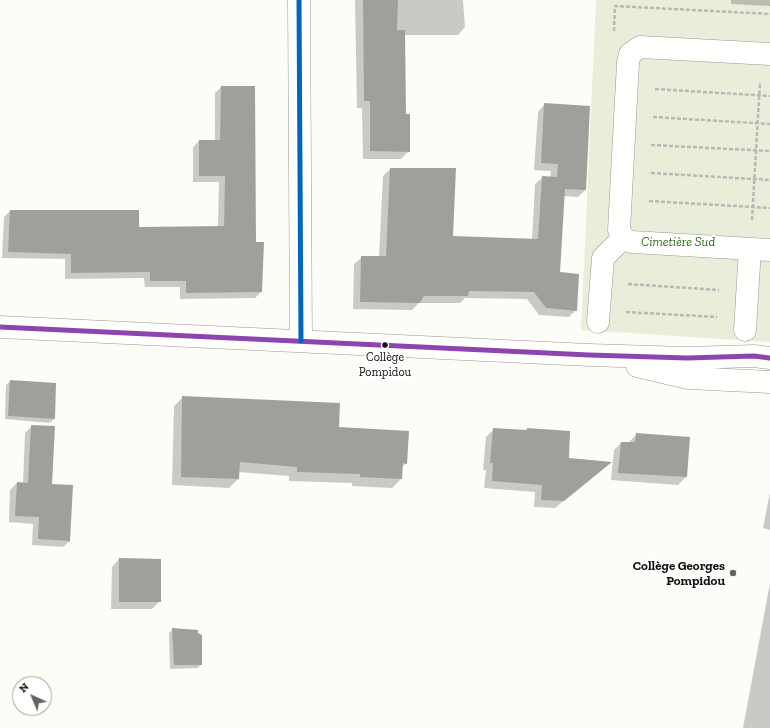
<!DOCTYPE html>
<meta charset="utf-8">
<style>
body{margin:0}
#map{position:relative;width:770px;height:728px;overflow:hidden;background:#fdfcf7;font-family:"Zilla Slab",serif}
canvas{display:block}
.north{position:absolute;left:12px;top:676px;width:40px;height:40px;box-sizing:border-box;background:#fff;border:1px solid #a0a0a0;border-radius:50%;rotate:316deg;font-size:11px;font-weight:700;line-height:16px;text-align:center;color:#111}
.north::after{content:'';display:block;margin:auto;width:14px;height:18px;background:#646362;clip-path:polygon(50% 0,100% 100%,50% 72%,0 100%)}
</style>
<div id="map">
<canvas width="770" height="728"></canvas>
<div class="north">N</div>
</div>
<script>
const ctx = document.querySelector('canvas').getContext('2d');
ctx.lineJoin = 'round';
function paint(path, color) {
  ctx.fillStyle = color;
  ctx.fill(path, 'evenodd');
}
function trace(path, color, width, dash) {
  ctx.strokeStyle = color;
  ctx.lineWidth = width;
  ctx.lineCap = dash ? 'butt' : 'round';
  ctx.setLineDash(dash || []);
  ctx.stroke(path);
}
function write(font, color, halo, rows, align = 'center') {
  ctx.font = font + ' "Zilla Slab",serif';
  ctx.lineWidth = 4;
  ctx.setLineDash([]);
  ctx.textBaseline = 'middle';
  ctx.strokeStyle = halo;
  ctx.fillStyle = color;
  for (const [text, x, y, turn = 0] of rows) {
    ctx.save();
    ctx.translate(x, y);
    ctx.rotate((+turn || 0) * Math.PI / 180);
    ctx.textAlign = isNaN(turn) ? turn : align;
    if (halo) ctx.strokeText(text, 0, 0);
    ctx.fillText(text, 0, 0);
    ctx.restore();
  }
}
const cemetery = new Path2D(`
 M596,0H770V342L581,330Z`);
const shadow = new Path2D(`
 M355,0H463L465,27L458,35H404L405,115L409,151L401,159H363L362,108H357Z
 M731,0H770V6L731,4Z
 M221,87L255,243L261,292L255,298L180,299V287H145L144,278L65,279V259L2,258L4,217L10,211L138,228L218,227L219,182H193V147L199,141H215V93Z
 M545,104L589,107L585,190L578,197L563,196L559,273L576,310L569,317L539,315L527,299L465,298L460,303H419L412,310L353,309L354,264L362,257H379L383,176L390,169L452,237L532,240L535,184L543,177L550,178L551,171L534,170L538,112Z
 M10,381L54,419L50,423L5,419L6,385Z
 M183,397L338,428L406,463L402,467L401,479L392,488L352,486V483L289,481V476L239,472L238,479L229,488L172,485L174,406Z
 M32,426L70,541L63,547L32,545L33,524L9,522L10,490L17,483H23L25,433Z
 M494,429L525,431L527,429L568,459L603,469L555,508L534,507L535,492L484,488L486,470H483L486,437Z
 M637,434L689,438L686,477L678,485L611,480L614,450L621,443L629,442Z
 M770,492V530L763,528Z
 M119,559L160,601L152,609H111L112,567Z
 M770,583V728H743Z
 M173,629L201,664L198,668L170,669L169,633Z`);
const building = new Path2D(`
 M363,0H398L397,30H405L406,114H410V152L370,151V101H364Z
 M221,86H255L256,242H264L262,292L186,293V281H150V272L71,273V254L8,252L10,210H139V227L224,226L225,176H199V140H220Z
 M544,103L590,106L586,190L565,189L560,272L579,274L577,311L546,308L534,292L469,291L468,296H424L420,303L360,302L361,256H386L390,168H456L453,236L538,239L542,176L557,177L558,164L541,163Z
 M10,380L56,383L55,419L8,416Z
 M182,396L340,403L339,427L409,431L407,464L403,463L402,479L360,477V474L297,472V467L240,462L239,479L181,477Z
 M31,425L55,426L52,484L73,485L70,541L38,539L39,517L15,516L17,482L28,483Z
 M493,428L527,430V428L570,431L569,458L612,462L564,501L541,500L542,485L492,481L493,463H490Z
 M636,433L690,437L687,477L618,473L621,442H635Z
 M119,558L161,559V602H119Z
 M172,628L198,630V633L202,635V665H174Z`);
const path = new Path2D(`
 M614,31L615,6L770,14
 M655,89L770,96
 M653,117L770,124
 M651,145L770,151
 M651,173L770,180
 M649,201L770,208
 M752,220L760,82
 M628,284L719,290
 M626,312L717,317`);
const minor = new Path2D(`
 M299,0L301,341
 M770,54L640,47L630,54L628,63L619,230L625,240L632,242L770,250
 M598,322L603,258L623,238
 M0,327L589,355L687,358L754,356L770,358
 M745,330L750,249
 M637,366L688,378L770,382`);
const bus1 = new Path2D(`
 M0,327L589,355L687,358L754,356L770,358`);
const bus2 = new Path2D(`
 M299,0L301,341`);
const markers = [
 [385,345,3.5,"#111"],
 [733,573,4,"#646362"]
];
const busNames = [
 ["Collège",385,358],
 ["Pompidou",385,373]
];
const parkNames = [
 ["Cimetière Sud",678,242]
];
const poiNames = [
 ["Collège Georges",725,566],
 ["Pompidou",725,581]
];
paint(cemetery, '#e9eedb');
paint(shadow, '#0003');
paint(building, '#a19f9c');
trace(minor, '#979795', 23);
trace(path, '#b9b9b8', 2.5, [4, 2]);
trace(minor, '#fffffe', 22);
trace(bus1, '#8e44ad', 5);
trace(bus2, '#0065bd', 5);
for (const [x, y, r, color] of markers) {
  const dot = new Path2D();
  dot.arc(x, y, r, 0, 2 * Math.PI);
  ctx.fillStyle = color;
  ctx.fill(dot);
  trace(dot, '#fff', 1.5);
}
write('12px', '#111', '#fff', busNames);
write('italic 13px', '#2f6b1f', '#fff', parkNames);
write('bold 13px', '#111', '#fff', poiNames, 'right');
</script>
